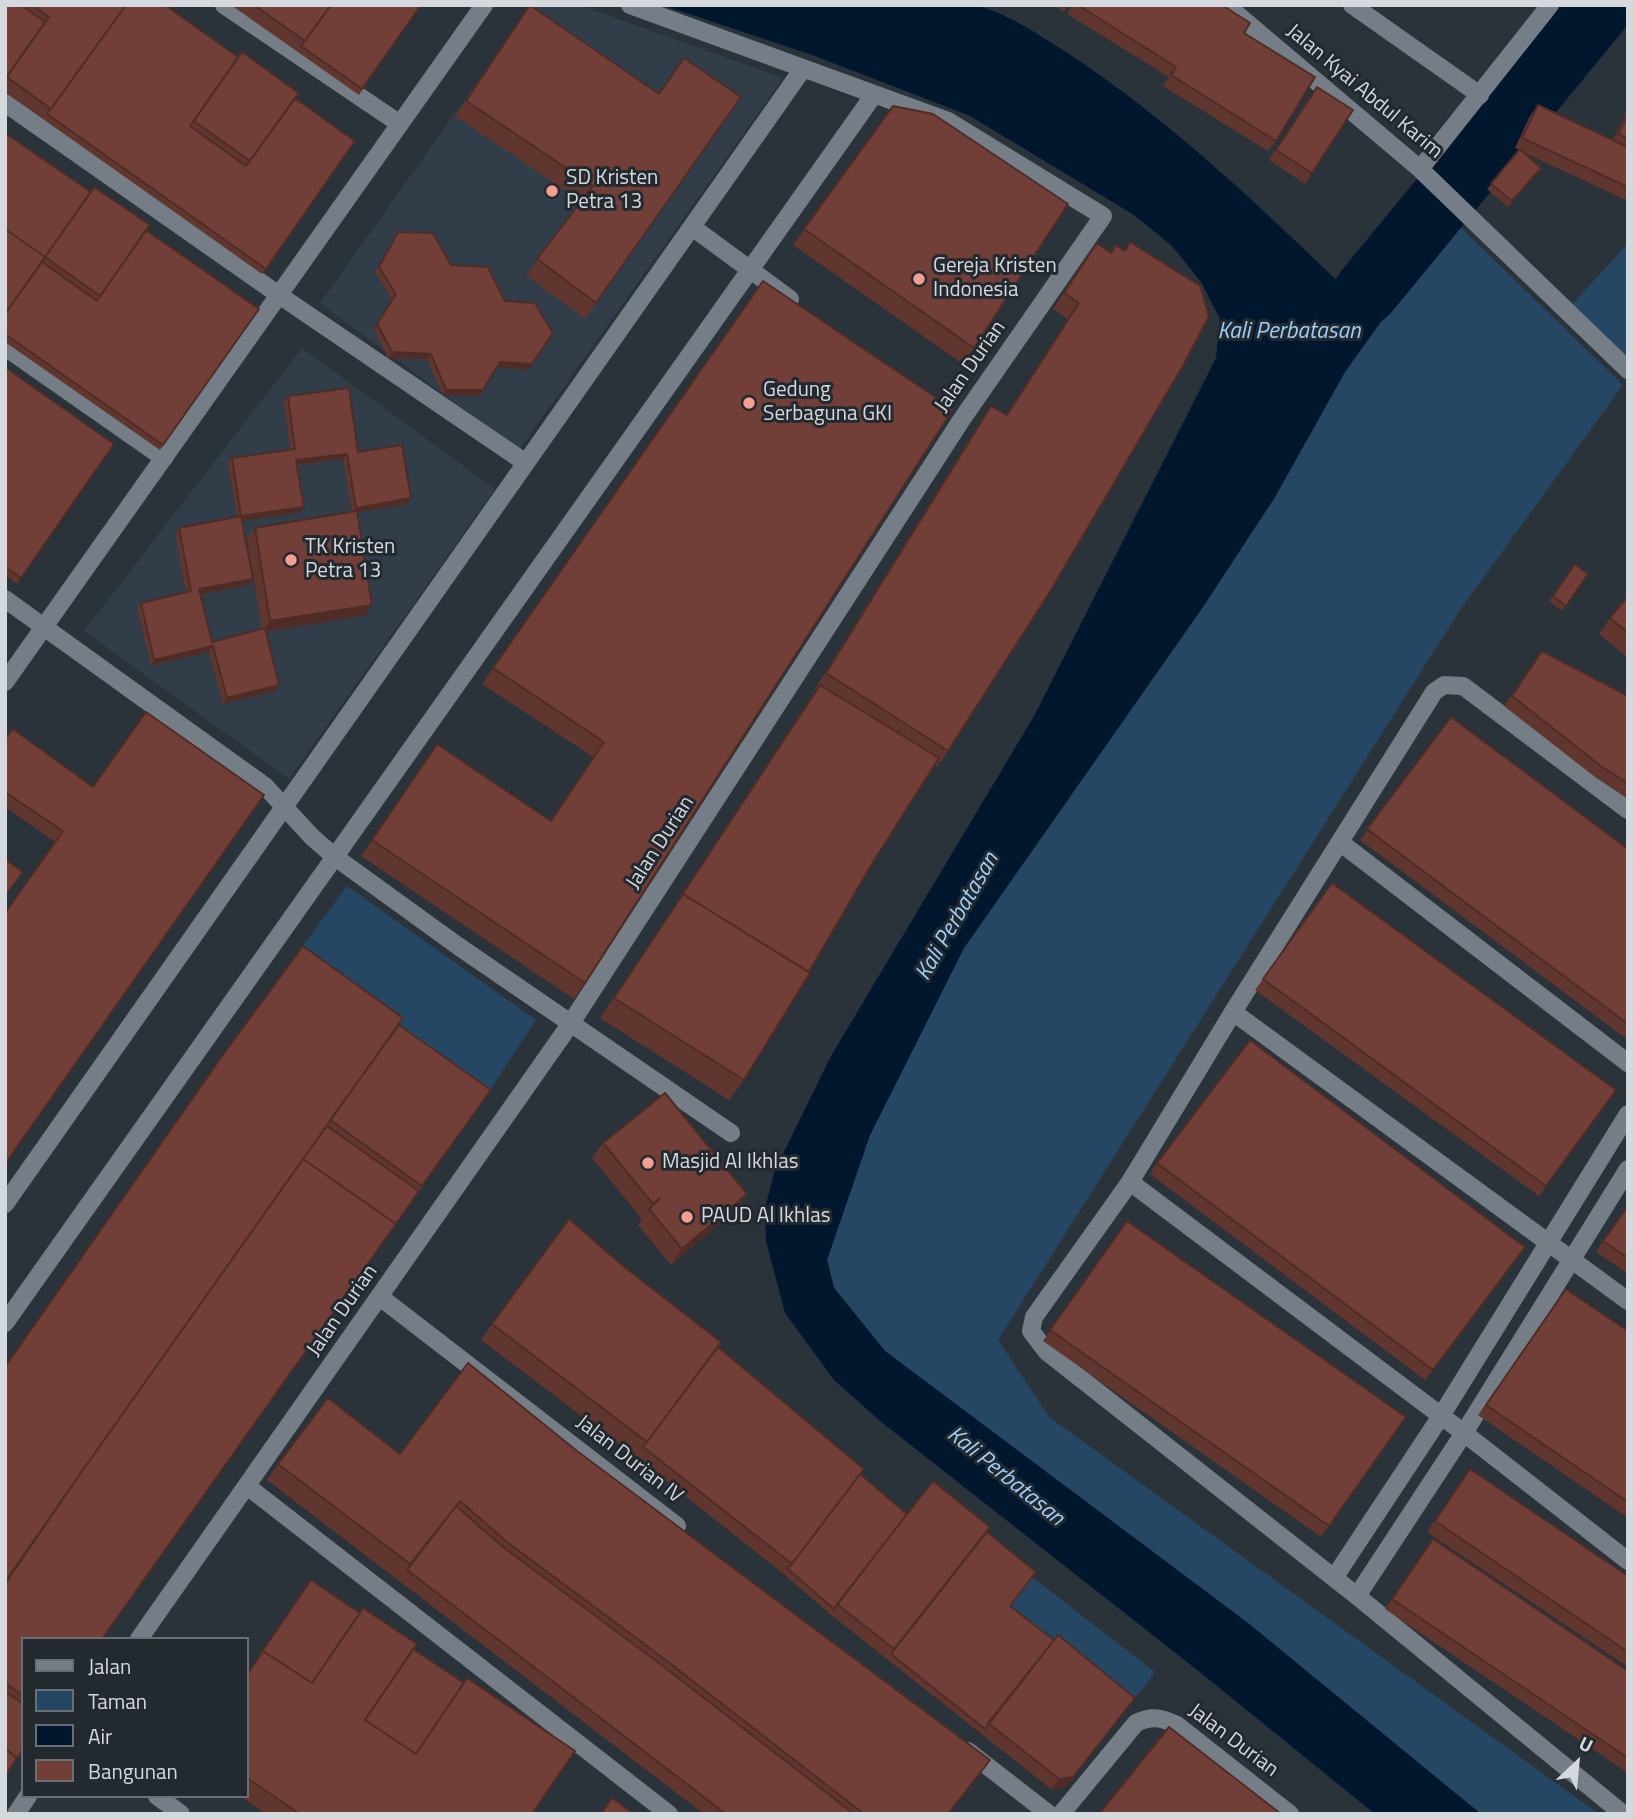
<!DOCTYPE html>
<style>
body{margin:0}
#map{position:relative;width:1633px;height:1819px;overflow:hidden;background:#2b333a;font-family:"Titillium Web",sans-serif}
canvas{display:block}
.frame{position:absolute;inset:0;border:7px solid #d5d9de;pointer-events:none}
.legend{position:absolute;left:21px;top:1637px;width:228px;height:161px;box-sizing:border-box;background:#22292f;border:2px solid #6a6f75;margin:0;padding:9px 12px;list-style:none;font-size:21px;color:#d5d9de}
.legend li{display:flex;align-items:center;gap:14px;height:35px}
.legend b{width:35px;border:2px solid #6a6f75}
.north{position:absolute;left:1542px;top:1728px;width:70px;height:70px;-webkit-text-stroke:5px #22292f;paint-order:stroke;rotate:26deg;font-size:19px;font-weight:700;line-height:28px;text-align:center;color:#d5d9de}
.north::after{content:'';display:block;margin:auto;width:24px;height:32px;background:#d5d9de;clip-path:polygon(50% 0,100% 100%,50% 72%,0 100%)}
</style>
<div id="map">
<canvas width="1633" height="1819"></canvas>
<div class="frame"></div>
<ul class="legend">
<li><b style="height:9px;background:#757e86"></b>Jalan</li>
<li><b style="height:19px;background:#264764"></b>Taman</li>
<li><b style="height:19px;background:#00172e"></b>Air</li>
<li><b style="height:19px;background:#713f37"></b>Bangunan</li>
</ul>
<div class="north">U</div>
</div>
<script>
const ctx = document.querySelector('canvas').getContext('2d');
ctx.lineJoin = 'round';
function paint(path, color) {
  ctx.fillStyle = color;
  ctx.fill(path, 'evenodd');
}
function trace(path, color, width, dash) {
  ctx.strokeStyle = color;
  ctx.lineWidth = width;
  ctx.lineCap = dash ? 'butt' : 'round';
  ctx.setLineDash(dash || []);
  ctx.stroke(path);
}
function write(font, color, halo, rows, align = 'center') {
  ctx.font = font + ' "Titillium Web",sans-serif';
  ctx.lineWidth = 6;
  ctx.setLineDash([]);
  ctx.textBaseline = 'middle';
  ctx.strokeStyle = halo;
  ctx.fillStyle = color;
  for (const [text, x, y, turn = 0] of rows) {
    ctx.save();
    ctx.translate(x, y);
    ctx.rotate((+turn || 0) * Math.PI / 180);
    ctx.textAlign = isNaN(turn) ? turn : align;
    if (halo) ctx.strokeText(text, 0, 0);
    ctx.fillText(text, 0, 0);
    ctx.restore();
  }
}
const built = new Path2D(`
 M532,5H579L783,78L519,450L320,303Z
 M302,348L495,489L289,779L84,631Z`);
const green = new Path2D(`
 M1455,222L1623,385L1460,610L998,1340L1049,1417L1599,1814H1481L1248,1623L885,1351L834,1287L827,1260L870,1135L964,948L1203,607L1275,497L1345,372Z
 M1628,243V358L1572,305Z
 M347,886L536,1020L480,1105L299,951Z
 M1032,1577L1155,1672L1128,1708L1006,1611Z`);
const water = new Path2D(`
 M662,5H977C1010,15 1037,34 1066,52C1173,122 1266,212 1358,301L1421,223L1440,238L1345,372L1275,497L1203,607L964,948L870,1135L827,1260L834,1288L885,1351L1248,1623L1481,1814H1375L1196,1669L880,1421L834,1380L785,1313L766,1241L765,1208L775,1170L831,1056L1034,716L1216,358L1220,319L1201,282L1172,246L1134,215L970,116L815,56Z`);
const river = new Path2D(`
 M1366,292L1602,5`);
const minor = new Path2D(`
 M224,5L400,124
 M1226,5L1420,169L1628,370
 M1352,5L1480,95
 M5,103L279,295L526,463
 M1420,169L1550,5
 M692,227L790,299
 M5,347L164,458
 M5,599L265,786L312,837L335,857L458,946L731,1133
 M5,682L484,5
 M1341,843L1628,1063
 M1233,1012L1628,1301
 M1130,1182L1464,1433L1628,1561
 M5,1204L802,70
 M380,1297L677,1526
 M5,1323L873,96
 M247,1486L669,1814
 M1334,1578L1441,1416L1628,1114
 M1357,1596L1464,1433L1628,1169
 M139,1639L571,1023L962,419L1103,216L948,121L630,5
 M968,1751L1049,1814
 M157,1796L181,1814
 M16,1814L28,1796
 M1061,1814L1136,1723C1152,1715 1162,1718 1177,1725L1290,1814
 M1623,1814L1357,1596L1047,1352L1031,1331L1034,1317L1130,1182L1233,1012L1434,692L1444,685L1463,686L1628,810`);
const wall = new Path2D(`
 M5,5H165L355,141L262,274L5,92Z
 M231,5H421L359,95Z
 M530,5L659,94L741,97L585,319L526,275L581,201L455,116Z
 M1054,5H1068L1064,12Z
 M1072,5H1222L1276,141L1268,151L1163,86L1169,77L1067,14Z
 M1309,97L1312,173L1305,184L1269,160Z
 M1538,105L1613,140L1628,108V201L1523,152L1537,173L1508,207L1487,189L1519,150L1515,148L1530,116Z
 M893,106L974,348L963,364L793,245Z
 M5,133L259,309L160,450L5,342Z
 M398,232L451,265L529,370L497,367L479,396L443,395L427,359L388,358L374,329L392,299L375,272Z
 M1130,242L948,751L937,767L935,765L873,862L744,1080L729,1100L600,1018L817,690L815,689L980,422L991,406L1006,415L1068,319L1053,309L1086,258L1111,252L1124,251Z
 M763,281L585,983L574,999L361,856L437,744L551,821L593,757L482,684Z
 M5,367L21,578L17,584L5,575Z
 M288,396L358,452L408,504L357,512L365,615L266,632L275,691L223,704L209,652L151,665L137,608L141,603L186,592L175,534L179,528L237,517L228,463L232,458L290,449L284,401ZM343,459L352,512L255,528L247,538L262,629L212,642L200,594L249,585L242,521L300,512L304,507L297,465Z
 M1575,564L1588,574L1562,611L1549,601Z
 M1628,596V658L1599,634L1610,618Z
 M1542,651L1628,696V799L1595,777L1504,706Z
 M1451,717L1628,849V1040L1360,840Z
 M5,739L93,787L55,842L5,807Z
 M1332,883L1616,1090L1539,1196L1255,990Z
 M399,1025L491,1090L102,1639H23V1750L5,1777V1583L68,1491L5,1367Z
 M603,1143L747,1194L736,1210L671,1265L638,1225L642,1219L592,1158Z
 M1157,1163L1518,1257L1425,1380L1150,1174Z
 M1628,1206V1274L1596,1252Z
 M1127,1221L1406,1417L1321,1537L1043,1341Z
 M1566,1289L1628,1331V1518L1478,1415Z
 M492,1324L718,1347L860,1474L907,1514L987,1532L1010,1606L1128,1708L1065,1788L1051,1789L830,1614L785,1575L636,1457L481,1340Z
 M577,1451L990,1760L949,1814H704L267,1480L278,1464L400,1454Z
 M1470,1469L1628,1576V1667L1427,1532Z
 M1433,1539L1628,1671V1773L1385,1609Z
 M413,1649L532,1814H266L240,1796H247V1674Z`);
const shadedWall = new Path2D(`
 M392,352L431,354L427,359L388,358Z
 M500,362L532,364L529,370L496,367Z
 M446,390H483L479,396L443,395Z
 M347,454L343,459L292,465L296,460Z
 M411,498L408,504L353,513L356,508Z
 M304,507L300,512L237,522L241,516Z
 M253,579L249,585L195,595L199,589Z
 M372,605L365,615L263,632L270,621Z
 M213,646L209,652L151,665L154,660Z
 M279,685L275,691L223,704L227,698Z
 M747,1194L736,1210L671,1265L682,1249Z
 M1135,1698L1065,1788L1051,1789L1059,1779Z
 M990,1760L979,1776L949,1814H948Z`);
const building = new Path2D(`
 M5,5H21L45,22L5,79Z
 M32,5H126L51,109L7,77L49,17Z
 M126,5H165L238,57L190,126L246,166L295,98L355,141L266,269L47,114Z
 M254,5H331L305,41Z
 M331,5H421L362,89L301,46Z
 M530,5L659,94L684,58L741,97L596,303L537,259L593,186L466,101Z
 M1078,5H1222L1250,23L1244,33L1315,77L1276,141L1171,75L1176,67Z
 M242,52L299,93L250,161L194,121Z
 M1317,87L1353,110L1312,173L1276,150Z
 M1538,105L1628,147V187L1522,138Z
 M893,106L933,114L1068,204L974,348L804,229Z
 M1628,113V139L1618,134Z
 M5,133L91,192L45,257L5,229Z
 M1520,149L1541,168L1512,201L1491,184Z
 M94,187L150,225L100,296L45,257Z
 M5,229L45,257L5,314Z
 M146,230L259,309L163,445L5,334V314L42,262L97,301Z
 M398,232L433,233L451,265L488,267L505,301L535,303L553,333L532,364L500,362L483,390H446L431,354L392,352L377,324L396,294L379,267Z
 M1130,242L1200,286L1209,316L1184,364L1051,590L948,751L826,673L991,406L1007,415L1079,303L1064,293L1097,243L1111,253L1116,245L1125,251Z
 M763,281L953,409L585,983L372,840L437,744L551,821L604,742L493,668Z
 M5,367L114,444L21,578L5,567Z
 M349,388L358,452L402,445L411,498L356,508L347,454L296,460L304,507L241,516L232,458L295,449L288,396Z
 M357,511L372,605L270,621L255,528Z
 M241,516L253,579L199,589L212,642L265,628L279,685L227,698L213,646L154,660L141,603L191,591L179,528Z
 M1575,564L1588,574L1566,606L1553,596Z
 M1628,596V633L1610,618Z
 M1542,651L1628,696V783L1602,767L1512,696Z
 M820,685L939,758L873,862L809,972L683,894L680,898Z
 M146,712L264,795L5,1164V913L63,831L5,792V739L13,729L93,787Z
 M1451,717L1628,849V1024L1367,829Z
 M5,859L23,872L5,896Z
 M1332,883L1616,1090L1546,1186L1263,979Z
 M683,894L810,973L744,1080L614,998Z
 M303,946L403,1018L80,1474L5,1582V1367L225,1052Z
 M399,1025L491,1090L422,1186L330,1120Z
 M1250,1040L1525,1247L1433,1370L1157,1163Z
 M665,1093L747,1194L682,1249L649,1209L660,1198L653,1204L603,1143Z
 M327,1126L419,1191L396,1224L303,1159Z
 M303,1159L396,1224L102,1639H23V1696L5,1683V1584L80,1474Z
 M1628,1206V1258L1603,1241Z
 M569,1219L622,1265L721,1342L647,1442L492,1324Z
 M1127,1221L1406,1417L1329,1526L1050,1330Z
 M1566,1289L1628,1331V1502L1486,1405Z
 M718,1347L864,1469L792,1564L643,1447Z
 M468,1363L577,1451L990,1760L948,1814H864L663,1658L507,1542L460,1501L410,1564L278,1464L328,1398L400,1454Z
 M1470,1469L1628,1576V1652L1435,1521Z
 M860,1474L907,1514L834,1609L788,1569Z
 M933,1481L990,1527L894,1649L837,1604Z
 M456,1506L503,1547L659,1663L854,1814H726L407,1570Z
 M987,1532L1036,1572L1010,1606L1054,1640L985,1729L891,1654Z
 M1433,1539L1628,1671V1758L1392,1599Z
 M311,1580L360,1613L312,1683L263,1651L259,1656Z
 M363,1608L417,1644L365,1720L416,1754L467,1678L575,1751L532,1814H300L247,1778V1675L263,1651L312,1683Z
 M1058,1635L1135,1698L1073,1777L1059,1779L988,1723Z
 M413,1649L464,1683L416,1754L365,1720Z
 M5,1691L23,1704V1750L17,1758L5,1748Z
 M1169,1727L1281,1814H1099Z
 M5,1748L17,1758L5,1777Z
 M612,1798L634,1814H601Z`);
const markers = [
 [552,191,7,"#f59d8f"],
 [919,279,7,"#f59d8f"],
 [749,403,7,"#f59d8f"],
 [291,560,7,"#f59d8f"],
 [648,1163,7,"#f59d8f"],
 [687,1217,7,"#f59d8f"]
];
const streetNames = [
 ["Jalan Kyai Abdul Karim",1364,92,40],
 ["Jalan Durian",971,367,-55],
 ["Jalan Durian",661,843,-57],
 ["Jalan Durian",343,1311,-55],
 ["Jalan Durian IV",629,1460,38],
 ["Jalan Durian",1233,1741,37]
];
const poiNames = [
 ["SD Kristen",566,179],
 ["Petra 13",566,203],
 ["Gereja Kristen",933,267],
 ["Indonesia",933,291],
 ["Gedung",763,391],
 ["Serbaguna GKI",763,415],
 ["TK Kristen",305,548],
 ["Petra 13",305,572],
 ["Masjid Al Ikhlas",662,1163],
 ["PAUD Al Ikhlas",701,1217]
];
const waterNames = [
 ["Kali Perbatasan",1289,332],
 ["Kali Perbatasan",958,917,-60],
 ["Kali Perbatasan",1005,1477,39]
];
paint(built, '#313d49');
paint(green, '#264764');
paint(water, '#00172e');
trace(river, '#00172e', 65);
trace(minor, '#757e86', 18);
paint(wall, '#61362f');
paint(shadedWall, '#4f2c26');
paint(building, '#713f37');
trace(building, '#4f2c26', 2);
for (const [x, y, r, color] of markers) {
  const dot = new Path2D();
  dot.arc(x, y, r, 0, 2 * Math.PI);
  ctx.fillStyle = color;
  ctx.fill(dot);
  trace(dot, '#22292f', 2.5);
}
write('21px', '#d5d9de', '#22292f', streetNames);
write('21px', '#d5d9de', '#22292f', poiNames, 'left');
write('italic 23px', '#9ecefb', '#22292f', waterNames);
</script>
